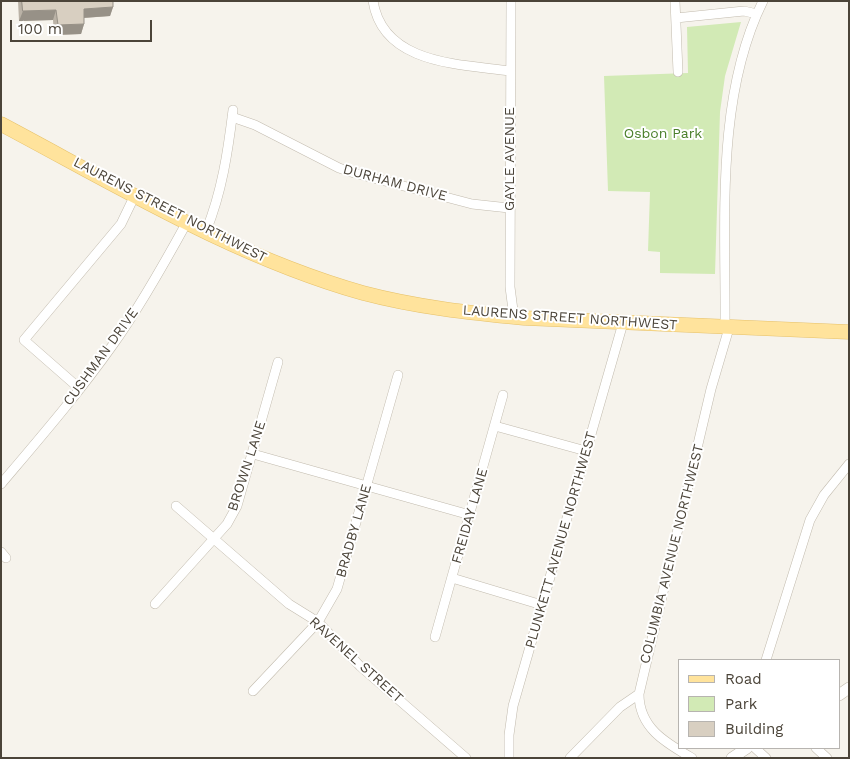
<!DOCTYPE html>
<style>
body{margin:0}
#map{position:relative;width:850px;height:759px;overflow:hidden;background:#f6f3ec;font-family:"Work Sans",sans-serif}
canvas{display:block}
.frame{position:absolute;inset:0;border:2px solid #4b4439;pointer-events:none}
.legend{position:absolute;left:678px;top:659px;width:162px;height:90px;box-sizing:border-box;background:#fff;border:1px solid #b7b4b0;margin:0;padding:6px 9px;list-style:none;font-size:15px;color:#4b4439}
.legend li{display:flex;align-items:center;gap:10px;height:25px}
.legend b{width:25px;border:1px solid #b7b4b0}
.scale{position:absolute;left:10px;top:20px;width:142px;height:22px;box-sizing:border-box;border:2px solid #4b4439;border-top:0;padding-left:6px;font-size:15px;line-height:18px;white-space:nowrap;color:#4b4439;-webkit-text-stroke:4px #fff;paint-order:stroke}
</style>
<div id="map">
<canvas width="850" height="759"></canvas>
<div class="frame"></div>
<ul class="legend">
<li><b style="height:6px;background:#ffe39c"></b>Road</li>
<li><b style="height:14px;background:#d2eab5"></b>Park</li>
<li><b style="height:14px;background:#d8cfc1"></b>Building</li>
</ul>
<div class="scale">100 m</div>
</div>
<script>
const ctx = document.querySelector('canvas').getContext('2d');
ctx.lineJoin = 'round';
function paint(path, color) {
  ctx.fillStyle = color;
  ctx.fill(path, 'evenodd');
}
function trace(path, color, width, dash) {
  ctx.strokeStyle = color;
  ctx.lineWidth = width;
  ctx.lineCap = dash ? 'butt' : 'round';
  ctx.setLineDash(dash || []);
  ctx.stroke(path);
}
function write(font, color, halo, rows, align = 'center') {
  ctx.font = font + ' "Work Sans",sans-serif';
  ctx.lineWidth = 4;
  ctx.setLineDash([]);
  ctx.textBaseline = 'middle';
  ctx.strokeStyle = halo;
  ctx.fillStyle = color;
  for (const [text, x, y, turn = 0] of rows) {
    ctx.save();
    ctx.translate(x, y);
    ctx.rotate((+turn || 0) * Math.PI / 180);
    ctx.textAlign = isNaN(turn) ? turn : align;
    if (halo) ctx.strokeText(text, 0, 0);
    ctx.fillText(text, 0, 0);
    ctx.restore();
  }
}
const green = new Path2D(`
 M741,22L725,76L720,112L715,274L660,273V252L648,251L650,192L608,191L604,76L688,73L687,27Z`);
const minor = new Path2D(`
 M373,1C383,65 461,64 510,71
 M511,1L510,287L514,318
 M675,1L678,72
 M676,18L744,11L757,14
 M232,117L255,125L339,168L354,173L472,204L509,208
 M206,231C222,192 228,151 233,110
 M725,328C726,222 715,98 763,1
 M80,389L24,340L121,224L135,195
 M495,426L586,451
 M253,454L470,515
 M1,484C39,439 78,394 112,346C140,307 164,264 187,222
 M176,506L289,604L318,622L360,666L466,758
 M1,552L6,558
 M452,578L542,605
 M155,604L227,524L237,506L278,362
 M435,637L503,395
 M766,660L810,520L824,495L849,464
 M253,691L318,622L337,589L398,375
 M755,748L766,758
 M816,748L827,758
 M509,758V735L513,706L623,323
 M570,758L620,707L639,694
 M692,758C666,743 639,728 639,694L711,389L729,328`);
const tertiary = new Path2D(`
 M839,695L849,688
 M732,758L747,748`);
const primary = new Path2D(`
 M1,124C118,186 235,257 363,293C416,307 470,313 524,318L849,332`);
const wall = new Path2D(`
 M18,1H113V7L110,16L84,18V24L81,34L54,35L53,20L19,21Z`);
const shadedWall = new Path2D(`
 M113,7L110,16L81,18L84,9Z
 M56,10L53,20L19,21L23,11Z
 M84,24L81,34L54,35L58,25Z`);
const building = new Path2D(`
 M22,1H113V7L84,9V24L58,25L56,10L23,11Z`);
const parkNames = [
 ["Osbon Park",663,134]
];
const streetNames = [
 ["GAYLE AVENUE",510,159,-90],
 ["DURHAM DRIVE",395,183,15],
 ["LAURENS STREET NORTHWEST",170,210,27],
 ["LAURENS STREET NORTHWEST",570,318,4],
 ["CUSHMAN DRIVE",101,357,-54],
 ["BROWN LANE",247,466,-72],
 ["FREIDAY LANE",470,516,-74],
 ["BRADBY LANE",354,531,-74],
 ["PLUNKETT AVENUE NORTHWEST",561,540,-74],
 ["COLUMBIA AVENUE NORTHWEST",672,554,-76],
 ["RAVENEL STREET",356,660,42]
];
paint(green, '#d2eab5');
trace(minor, '#c2bbae', 10);
trace(tertiary, '#c2bbae', 12);
trace(primary, '#e6c16a', 15);
trace(minor, '#fff', 9);
trace(tertiary, '#fff', 11);
trace(primary, '#ffe39c', 14);
paint(wall, '#bab2a6');
paint(shadedWall, '#979187');
paint(building, '#d8cfc1');
trace(building, '#979187', 1);
write('14px', '#4a7f2a', '#fff', parkNames);
write('14px', '#4b4439', '#fff', streetNames);
</script>
